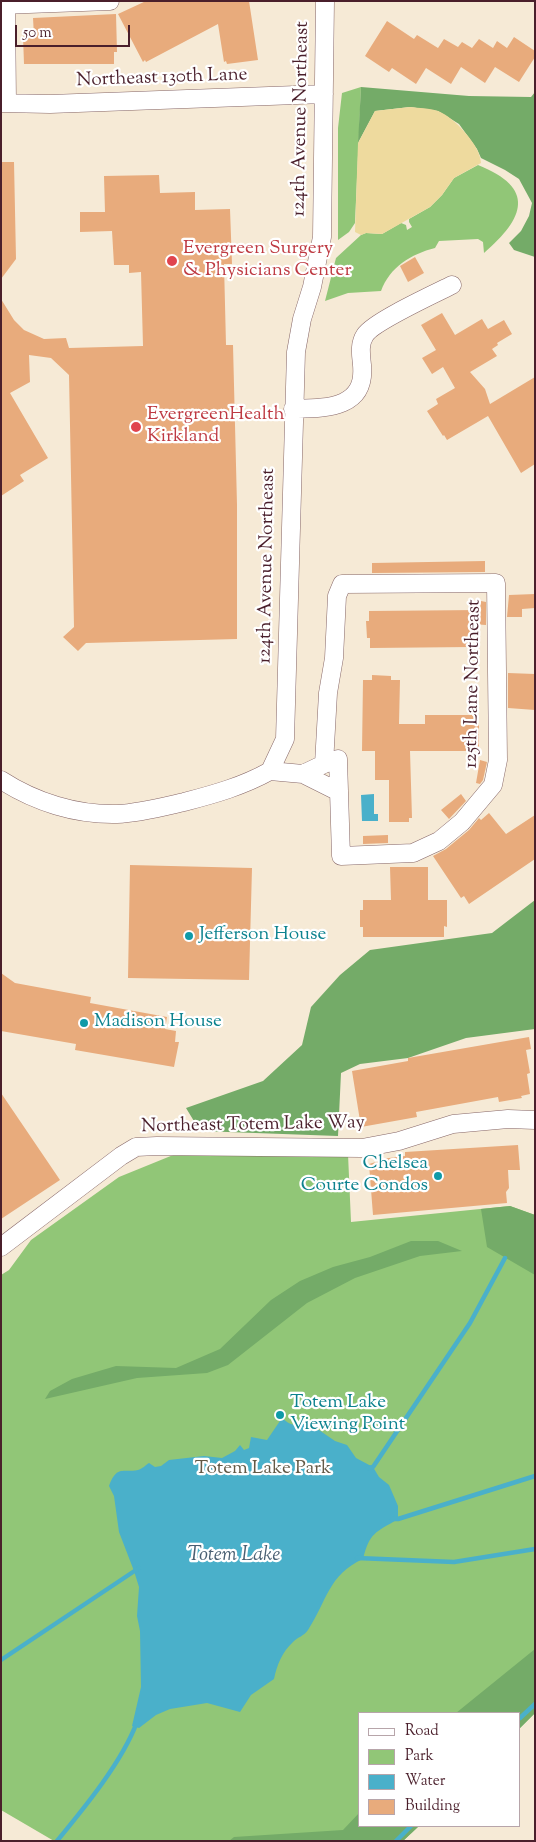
<!DOCTYPE html>
<style>
body{margin:0}
#map{position:relative;width:536px;height:1842px;overflow:hidden;background:#f6ead6;font-family:"Sorts Mill Goudy",serif}
canvas{display:block}
.frame{position:absolute;inset:0;border:2px solid #4a1f2b;pointer-events:none}
.legend{position:absolute;left:358px;top:1712px;width:162px;height:115px;box-sizing:border-box;background:#fff;border:1px solid #b7a5aa;margin:0;padding:6px 9px;list-style:none;font-size:15px;color:#4a1f2b}
.legend li{display:flex;align-items:center;gap:10px;height:25px}
.legend b{width:25px;border:1px solid #b7a5aa}
.scale{position:absolute;left:15px;top:25px;width:115px;height:22px;box-sizing:border-box;border:2px solid #4a1f2b;border-top:0;padding-left:6px;font-size:15px;line-height:18px;white-space:nowrap;color:#4a1f2b;-webkit-text-stroke:4px #fff;paint-order:stroke}
</style>
<div id="map">
<canvas width="536" height="1842"></canvas>
<div class="frame"></div>
<ul class="legend">
<li><b style="height:6px;background:#fff"></b>Road</li>
<li><b style="height:14px;background:#91c677"></b>Park</li>
<li><b style="height:14px;background:#4ab0ca"></b>Water</li>
<li><b style="height:14px;background:#e8ab7c"></b>Building</li>
</ul>
<div class="scale">50 m</div>
</div>
<script>
const ctx = document.querySelector('canvas').getContext('2d');
ctx.lineJoin = 'round';
function paint(path, color) {
  ctx.fillStyle = color;
  ctx.fill(path, 'evenodd');
}
function trace(path, color, width, dash) {
  ctx.strokeStyle = color;
  ctx.lineWidth = width;
  ctx.lineCap = dash ? 'butt' : 'round';
  ctx.setLineDash(dash || []);
  ctx.stroke(path);
}
function write(font, color, halo, rows, align = 'center') {
  ctx.font = font + ' "Sorts Mill Goudy",serif';
  ctx.lineWidth = 4.5;
  ctx.setLineDash([]);
  ctx.textBaseline = 'middle';
  ctx.strokeStyle = halo;
  ctx.fillStyle = color;
  for (const [text, x, y, turn = 0] of rows) {
    ctx.save();
    ctx.translate(x, y);
    ctx.rotate((+turn || 0) * Math.PI / 180);
    ctx.textAlign = isNaN(turn) ? turn : align;
    if (halo) ctx.strokeText(text, 0, 0);
    ctx.fillText(text, 0, 0);
    ctx.restore();
  }
}
const green = new Path2D(`
 M361,87L355,223L349,232L338,240V128L342,93Z
 M478,165C536,188 525,218 484,253L483,242L478,239L439,241L435,248C411,254 390,267 381,291L348,293L325,301L336,258L361,235L366,233L382,234L401,223L406,225L407,230L412,227L409,222V219L430,207L442,195L454,178Z
 M183,1151L348,1154L351,1222L510,1206L535,1215V1713L520,1728V1713H360V1826H419L403,1841H54L1,1810V1275L9,1270L31,1240L119,1177Z`);
const forest = new Path2D(`
 M361,87L469,96L531,97L535,92V257L514,250L509,243L521,231L529,216L532,203L519,179L505,170L481,158L477,149L459,124L438,111L410,107L375,111L358,143Z
 M535,900V1029L466,1038L408,1058L360,1064L341,1073L338,1136L200,1131L186,1108L263,1081L302,1045L311,1007L340,975L370,950L492,933Z
 M510,1206L535,1215V1275L487,1247L481,1209Z
 M411,1241H438L462,1251L420,1256L355,1278L307,1303L228,1365L207,1373L137,1378L45,1399L50,1391L72,1379L116,1366L176,1368L220,1349L271,1300L300,1281L333,1267L370,1257Z
 M535,1649V1713L520,1728V1713H456Z
 M360,1812V1826H419L403,1841H229L234,1837L343,1830Z`);
const sand = new Path2D(`
 M410,107C419,108 429,108 438,111C454,117 481,146 481,163L454,178L442,195L430,207L382,234L366,233L361,235L355,232L358,143L375,111Z`);
const water = new Path2D(`
 M374,794V814H378V821H362L361,795Z
 M282,1418C289,1424 294,1427 302,1423L319,1430L335,1441L347,1445L356,1458L373,1467L379,1477L389,1485L398,1506V1519C375,1533 370,1532 363,1559C328,1575 327,1601 308,1630C304,1636 298,1637 293,1642C282,1652 277,1665 274,1679L251,1695L240,1712L207,1703L170,1709L156,1715L139,1728L132,1726L141,1687L140,1631L137,1616L139,1587L134,1571L119,1532L114,1496L109,1486C117,1465 122,1473 138,1470C142,1469 146,1465 149,1463L155,1467L161,1466L169,1460L204,1456L222,1458L235,1451L240,1445L244,1450L249,1448L251,1437L267,1440Z`);
const stream = new Path2D(`
 M368,1468L373,1467L470,1323L505,1258
 M392,1519H398L535,1476
 M357,1558L454,1562L535,1549
 M1,1660L139,1568
 M520,1718L535,1704
 M57,1841C85,1807 122,1762 137,1722
 M396,1841L411,1826`);
const building = new Path2D(`
 M146,1H249L258,60L227,64L226,61L224,62L218,24L146,62L145,60L143,62L118,14Z
 M116,14L117,52H114V64H24L23,36H34L33,18Z
 M387,21L414,39L417,35L438,48L444,39L458,47L462,42L472,48L479,39L493,48L497,41L507,48L514,37L535,51V57L519,82L495,67L485,83L461,67L451,84L426,68L416,84L392,68L389,72L365,56Z
 M1,162H14L16,259L1,279Z
 M159,175L160,193L195,192V210L230,209L232,264H224L226,345H233L237,505V639L86,643L78,651L63,637L74,627L69,375L51,358L29,355L30,382L10,393L48,458L20,475L24,481L1,496V299L14,320L24,330L44,339L66,338L69,348L143,346L141,272L129,273V265H114L112,231L80,232V212H105L104,176Z
 M415,257L424,273L408,282L400,266Z
 M442,313L455,335L482,319L488,329L504,320L512,334L497,343L498,345L492,349L497,356L470,372L485,389L490,404L535,377V464L521,473L488,416L447,440L444,435L443,436L427,411L438,404L436,399L455,388L443,367L432,374L422,358L436,350L421,325Z
 M485,561V572L372,573V563Z
 M535,594V608L522,609V617H507L509,595Z
 M481,601L486,602V625L471,624V647L370,648V638H367L366,621H369V611L480,610Z
 M508,673L535,674V710L508,708Z
 M372,675L391,676V680H400L399,724H425V715H475V724L479,723V751H410L412,818H409V822H389V780H375V751H362L363,680H372Z
 M480,760L487,762L483,780L480,784L476,783Z
 M461,794L466,801L449,819L441,810Z
 M489,813L506,834L535,815V859L469,904L464,896L461,898L433,856L446,849L469,830L479,818L481,820Z
 M388,835V843L363,844V836Z
 M130,865L252,868L249,980L128,978Z
 M390,867H428V900H447V927L444,926V937H363V927H360V910H363V900H391Z
 M1,973L15,983L91,997L90,1003L167,1017L165,1029L176,1031L175,1042H179L174,1067L75,1050L76,1044L1,1031Z
 M529,1037L531,1049L526,1050L530,1073L527,1074L530,1094L521,1096L522,1098L499,1102L498,1097L416,1112L417,1117L361,1127L352,1071L408,1061V1058Z
 M1,1093L60,1180L1,1219Z
 M518,1145L520,1170H508L509,1188L506,1192L507,1203L373,1215L369,1164L379,1161L381,1159L405,1156V1152Z`);
const minor = new Path2D(`
 M1,5L110,1
 M6,5L7,103
 M1,103L50,104L324,94
 M293,409C326,408 366,409 362,365C361,355 359,344 365,335C373,322 434,294 452,285
 M270,771L303,774L324,764L338,759L341,856L413,853L439,841L462,822L493,785L498,760L496,583L342,584L337,596L334,658L328,693L324,764
 M270,771L285,739L296,352L302,319L312,287L322,237L325,1
 M303,774L339,792
 M1,780C35,802 76,815 117,814C140,813 162,807 184,802C215,794 243,786 270,771
 M1,1247L121,1156L136,1147L157,1146L362,1148L399,1141L453,1124L508,1119L535,1120`);
const markers = [
 [172,261,6,"#e0444e"],
 [136,427,6,"#e0444e"],
 [189,936,5,"#0f9aa8"],
 [84,1023,5,"#0f9aa8"],
 [438,1176,5,"#0f9aa8"],
 [280,1415,5,"#0f9aa8"]
];
const streetNames = [
 ["Northeast 130th Lane",162,79,-2],
 ["124th Avenue Northeast",302,119,-89],
 ["124th Avenue Northeast",268,566,-89],
 ["125th Lane Northeast",474,684,-89],
 ["Northeast Totem Lake Way",253,1126,-1]
];
const healthNames = [
 ["Evergreen Surgery",183,250],
 ["& Physicians Center",183,272],
 ["EvergreenHealth",147,416],
 ["Kirkland",147,438]
];
const cultureNames = [
 ["Jefferson House",199,936],
 ["Madison House",94,1023],
 ["Chelsea",428,1165,"right"],
 ["Courte Condos",428,1187,"right"],
 ["Totem Lake",290,1404],
 ["Viewing Point",290,1426]
];
const parkNames = [
 ["Totem Lake Park",263,1470]
];
const waterNames = [
 ["Totem Lake",234,1557]
];
paint(green, '#91c677');
paint(forest, '#74ab68');
paint(sand, '#eeda9e');
paint(water, '#4ab0ca');
trace(stream, '#4ab0ca', 4.5);
paint(building, '#e8ab7c');
trace(minor, '#866667', 19);
trace(minor, '#fff', 18);
for (const [x, y, r, color] of markers) {
  const dot = new Path2D();
  dot.arc(x, y, r, 0, 2 * Math.PI);
  ctx.fillStyle = color;
  ctx.fill(dot);
  trace(dot, '#fff', 2);
}
write('19px', '#4a1f2b', '#fff', streetNames);
write('19px', '#be3a42', '#fff', healthNames, 'left');
write('19px', '#0d838f', '#fff', cultureNames, 'left');
write('19px', '#635946', '#fff', parkNames);
write('italic 20px', '#4a6073', '#fff', waterNames);
</script>
